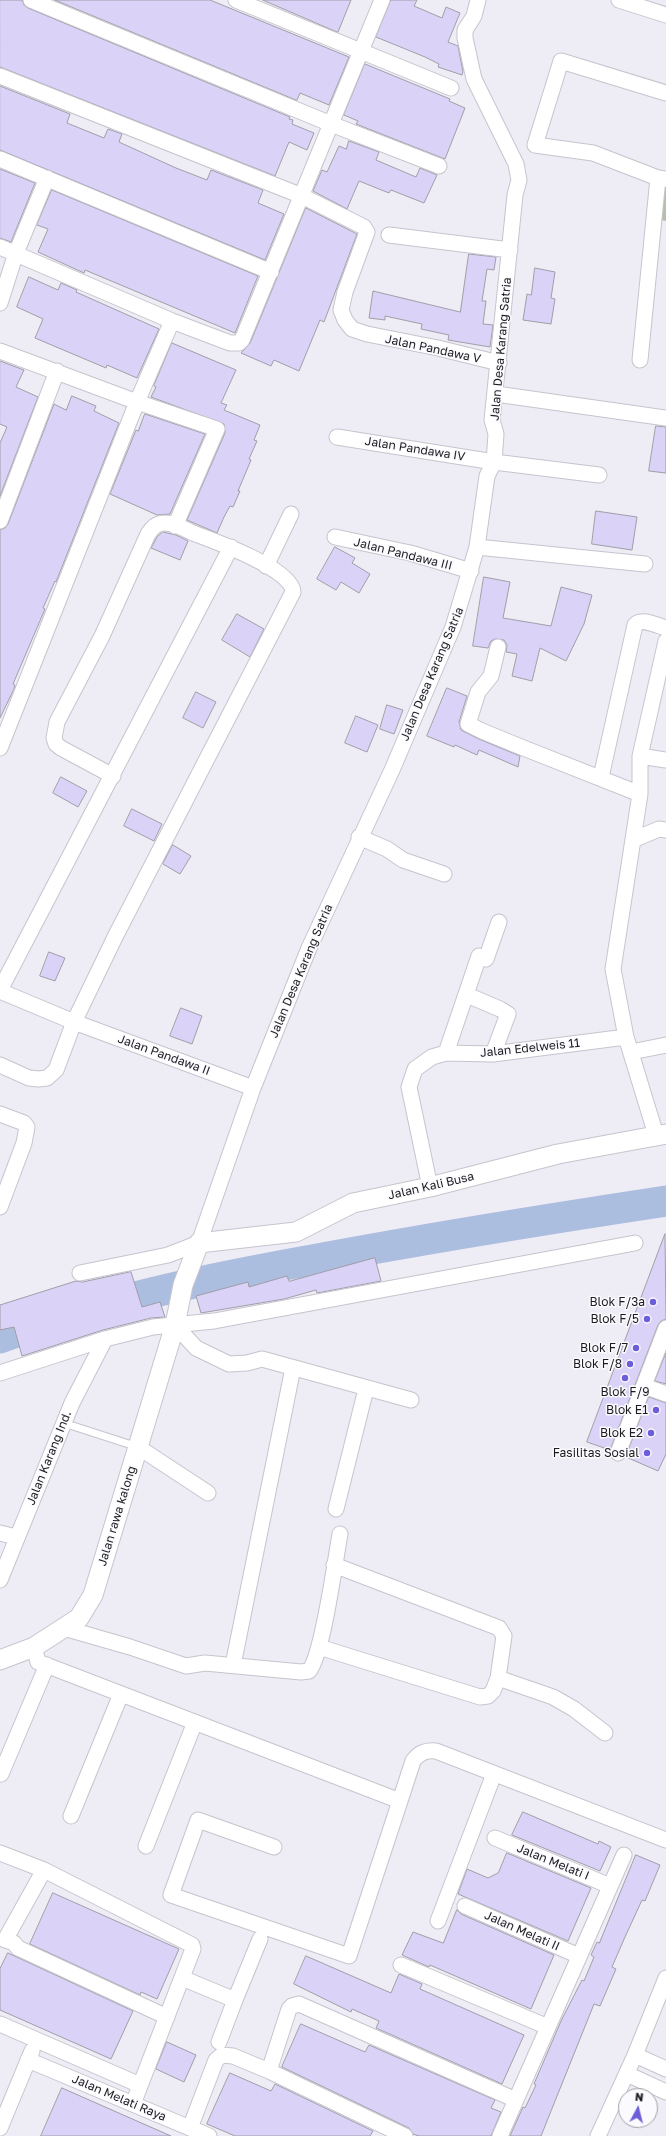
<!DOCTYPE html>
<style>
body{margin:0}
#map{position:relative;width:666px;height:2136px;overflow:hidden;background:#eeecf5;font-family:"Golos Text",sans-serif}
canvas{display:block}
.north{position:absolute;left:618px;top:2088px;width:40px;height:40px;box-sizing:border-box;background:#fbfafe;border:1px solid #a2a1a4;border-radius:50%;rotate:7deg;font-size:11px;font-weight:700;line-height:16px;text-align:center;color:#1c1b1e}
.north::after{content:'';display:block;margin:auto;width:14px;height:18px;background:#6c5ed8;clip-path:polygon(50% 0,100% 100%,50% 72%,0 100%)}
</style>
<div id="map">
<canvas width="666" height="2136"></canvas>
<div class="north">N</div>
</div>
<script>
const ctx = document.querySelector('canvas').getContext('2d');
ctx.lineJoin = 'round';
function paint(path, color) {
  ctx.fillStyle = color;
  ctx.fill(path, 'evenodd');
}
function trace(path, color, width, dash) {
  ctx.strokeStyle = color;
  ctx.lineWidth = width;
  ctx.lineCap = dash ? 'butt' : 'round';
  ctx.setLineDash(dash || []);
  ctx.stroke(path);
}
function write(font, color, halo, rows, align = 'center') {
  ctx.font = font + ' "Golos Text",sans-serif';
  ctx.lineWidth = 3;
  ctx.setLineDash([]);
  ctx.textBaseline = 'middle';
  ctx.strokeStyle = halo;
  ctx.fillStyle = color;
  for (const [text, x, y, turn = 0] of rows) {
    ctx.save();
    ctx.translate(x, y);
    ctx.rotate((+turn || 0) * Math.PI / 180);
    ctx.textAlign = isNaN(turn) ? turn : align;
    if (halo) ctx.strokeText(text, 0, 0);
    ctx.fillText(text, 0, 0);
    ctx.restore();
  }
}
const green = new Path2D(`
 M666,179V221L654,219Z`);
const river = new Path2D(`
 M0,1338C101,1301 206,1279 312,1260C429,1238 547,1219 666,1201`);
const building = new Path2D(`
 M0,0H22L24,5L28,8L290,117L289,119L293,120L292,124L314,133L307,150L289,142L275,176L0,67Z
 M55,0H210L349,57L329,105L300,93L297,100Z
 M263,0H351L338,32Z
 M391,0H417L414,6L442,18L446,7L460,13L448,42L458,46L463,72L462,75L438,67L439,64L425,57L376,37Z
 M365,64L450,99L449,101L465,108L445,159L356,124L358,121L344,115Z
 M0,86L70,114L67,123L104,138L108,129L122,134L119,142L176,168L207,180L211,170L263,190L258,203L284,214L265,260L0,150Z
 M349,141L379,152L376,160L416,177L420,168L437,175L424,203L391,190L389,193L359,181L347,209L313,191L322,170L327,172L339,146L346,149Z
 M0,169L35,183L11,242L0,238Z
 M52,190L258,276L235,333L85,270L84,273L38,252L48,229L37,225Z
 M306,208L357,234L324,322L320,320L299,371L274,360L271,366L241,353L250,343Z
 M469,254L496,257L494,270L487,269L482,301H486L483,324L493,325L490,347L448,340L449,335L421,329L422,324L385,316V320L369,318L373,291L460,312Z
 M535,268L555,272L551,298L555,299L551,324L523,320L527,294L531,295Z
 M29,277L58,290L61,283L77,290L76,292L159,329L137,378L107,365L106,368L35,338L43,319L17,307Z
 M172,343L236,370L221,403L227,405L224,410L260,425L254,440L257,441L249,459L251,460L238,491H240L233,507L230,506L224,517L217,533L187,520L225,433L224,424L151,397L156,387L154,386Z
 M0,361L24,370L16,387L38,397L0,496V443L7,427L0,424Z
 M72,396L96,406L94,411L119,423L56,582L55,581L43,608L45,609L13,684L15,685L14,689L0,718V530L5,528L8,524L54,404L66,410Z
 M145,414L205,434L170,514L157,515L110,494L136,430L138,431Z
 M656,426L666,427V473L649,471Z
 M596,511L637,517L632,550L592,544Z
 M163,532L176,535L188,541L180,560L151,548L157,537Z
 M335,547L355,558L352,563L370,574L359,593L341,582L336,590L317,579Z
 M484,577L510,582L503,618L551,626L561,587L592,595L584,624L566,661L540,648L532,681L512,676L517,654L506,652L507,645L504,640L495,639L491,641L488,648L473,646Z
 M237,614L264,629L250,657L222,640Z
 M447,688L467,696L459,722L461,730L479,739L520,756L518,767L479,750L477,755L455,745L454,747L427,736Z
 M196,692L216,702L203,728L183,718Z
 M387,705L403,710L394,734L380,729Z
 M356,716L378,725L367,752L345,743Z
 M61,777L87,791L78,807L53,793Z
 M132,809L162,824L154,841L124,826Z
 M173,845L191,856L180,874L163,864Z
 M49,952L65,958L55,981L40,976Z
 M181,1008L202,1016L192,1044L170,1036Z
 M665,1234L666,1319L661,1321L658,1325L610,1450L587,1442Z
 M375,1258L381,1281L317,1293L316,1290L284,1299L201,1313L196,1296L248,1282L249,1287L287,1276L289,1281Z
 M131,1272L142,1307L160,1302L165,1317L151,1318L103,1330L22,1356L14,1327L0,1330V1305L76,1281L82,1282Z
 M666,1353V1384L655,1381Z
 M649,1397L666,1403V1454L658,1471L626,1457Z
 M523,1812L598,1844L599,1841L611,1847L600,1871L512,1835Z
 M507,1853L591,1888L568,1941L458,1894L467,1869L488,1878L498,1873Z
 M636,1855L660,1865L645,1901L642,1900L625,1937L612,1967L616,1969L600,2006L594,2004L541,2136H510L523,2107L525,2108L536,2085L534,2084L561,2021L582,1980L584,1981L594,1957L591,1955L597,1942L599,1943Z
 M53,1893L179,1949L157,1999L141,1992L140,1995L30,1944Z
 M457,1910L461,1914L554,1955L531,2009L430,1965L429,1967L402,1955L413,1932L443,1943Z
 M8,1953L133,2011L111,2059L0,2010V1969Z
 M306,1956L391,1993L399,1974L422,1984L420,1989L524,2035L502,2084L376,2028L379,2021L352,2009L351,2012L294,1984Z
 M301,2024L365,2052L369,2045L495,2100L491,2108L501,2112L491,2136H419L413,2134L409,2128L282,2067Z
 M167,2042L196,2055L184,2082L156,2069Z
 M230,2073L271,2091L275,2084L373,2131L370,2136H235L207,2124Z
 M62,2088L121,2114L171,2136H41Z`);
const service = new Path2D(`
 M73,1426L138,1447`);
const minor = new Path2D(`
 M31,0L331,124L439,166
 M236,0L451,88
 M619,0L666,15
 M0,76L302,196L364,227L367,232L345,292L341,310L345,320L352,329L367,334L438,348L499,363
 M666,93L561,61L535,145L593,153L658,178L666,179
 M0,159L271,272
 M389,235L510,250
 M0,247L172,321L230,343H239L242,340L382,0
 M0,303L16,253L47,178
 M0,351L137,402L217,429L175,526
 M640,360L658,178
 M496,394L666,418
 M337,437L494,462L599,475
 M0,521L57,371
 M335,537L410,553L471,571
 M477,547L645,564
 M266,566L291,514
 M498,647L491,676L478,692L468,724L482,731L521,747L640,794
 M0,748L137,402L172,321
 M640,756L666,760
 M601,777L635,625C641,617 658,626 666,628
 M359,837L387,849L403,860L444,874
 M635,839L659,829L666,830
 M0,990L231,547
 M0,991L74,1022L253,1088
 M467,995L500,1009L508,1014L493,1054
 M631,1052L666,1045
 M446,1053L479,956L486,959L499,922
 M0,1065L29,1078L38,1079L47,1078L56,1070L74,1022L116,935L293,592C293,569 212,540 193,533C185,529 174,523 165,523C156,523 152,528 148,534L102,636L57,722L54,738L56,744L61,748L113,776
 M0,1114L24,1123L27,1127L24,1143L0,1207
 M656,1135L626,1037L613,969L640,794V756L666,641
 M430,1187L409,1087L415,1069L432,1057L446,1053L493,1054L626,1037
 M80,1273L168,1255L199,1243L253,1088L309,948L392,770L453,627L477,547L487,476L494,462L496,434L492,420L515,195L519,180L516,164L474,79L465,38V30L474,16L478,0
 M175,1325L196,1348L229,1364L247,1363L262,1359L411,1400
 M0,1373L105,1339L153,1327L214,1321L635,1243
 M644,1386L666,1394
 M138,1447L208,1493
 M618,1453L666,1328
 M336,1509L366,1389
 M0,1533L16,1537
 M0,1580L72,1403L105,1339
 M64,1628L130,1647L186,1666L205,1663L301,1672L309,1671C323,1654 335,1561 340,1534
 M34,1647L38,1662L400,1801L349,1956L171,1895L198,1820L274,1847
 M319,1647L480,1697L488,1696L493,1691L498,1678L504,1636L499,1628L334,1565
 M233,1665L293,1368
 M498,1678L553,1697L574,1709L605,1733
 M1,1774L47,1665
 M400,1801L413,1761C419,1753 425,1750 436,1751L666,1840
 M71,1816L121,1694
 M495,1838L610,1886
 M146,1846L195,1722
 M0,1853L44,1870L192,1945L193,1949L133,2104
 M44,1870L5,1940L14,1943L18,1948L167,2017
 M465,1906L579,1956
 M438,1921L494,1774
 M401,1965L548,2027
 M182,1978L235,2000L260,1939
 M0,2024L140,2085
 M219,2042L235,2000
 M635,2055L666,2069
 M28,2060L209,2136
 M269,2071L289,2009L292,2006L299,2004L516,2100
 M627,2074L666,2092
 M0,2128L32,2051
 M190,2128L216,2060L222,2055L233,2056L269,2071L405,2136
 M500,2136L624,1855
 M598,2136L635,2055L666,1978`);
const tertiary = new Path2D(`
 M0,1660L34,1647L79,1618L93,1595L175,1325L183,1285L199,1243L296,1232L353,1203L430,1187L558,1154L666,1134`);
const markers = [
 [653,1302,4,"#6c5ed8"],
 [647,1319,4,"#6c5ed8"],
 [636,1348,4,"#6c5ed8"],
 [630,1364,4,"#6c5ed8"],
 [625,1378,4,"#6c5ed8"],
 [656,1410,4,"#6c5ed8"],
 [651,1433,4,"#6c5ed8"],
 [647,1453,4,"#6c5ed8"]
];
const streetNames = [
 ["Jalan Pandawa V",433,349,12],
 ["Jalan Desa Karang Satria",501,349,-85],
 ["Jalan Pandawa IV",415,449,9],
 ["Jalan Pandawa III",403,554,14],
 ["Jalan Desa Karang Satria",432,674,-67],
 ["Jalan Desa Karang Satria",301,971,-67],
 ["Jalan Edelweis 11",530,1048,-6],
 ["Jalan Pandawa II",164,1055,20],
 ["Jalan Kali Busa",431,1186,-13],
 ["Jalan Karang Ind.",49,1458,-68],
 ["Jalan rawa kalong",117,1516,-73],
 ["Jalan Melati I",553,1862,22],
 ["Jalan Melati II",522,1931,24],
 ["Jalan Melati Raya",119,2098,23]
];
const poiNames = [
 ["Blok F/3a",645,1302],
 ["Blok F/5",639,1319],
 ["Blok F/7",628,1348],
 ["Blok F/8",622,1364],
 ["Blok F/9",625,1392,"center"],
 ["Blok E1",648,1410],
 ["Blok E2",643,1433],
 ["Fasilitas Sosial",639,1453]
];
paint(green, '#b4c1a8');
trace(river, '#acbedf', 31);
paint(building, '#dad2f7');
trace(building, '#a09ea7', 1);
trace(service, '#c6c4cd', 9);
trace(minor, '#c6c4cd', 17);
trace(tertiary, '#c6c4cd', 21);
trace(service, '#fff', 7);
trace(minor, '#fff', 15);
trace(tertiary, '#fff', 19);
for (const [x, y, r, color] of markers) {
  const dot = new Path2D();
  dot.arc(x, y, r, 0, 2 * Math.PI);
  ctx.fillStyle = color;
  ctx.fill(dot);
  trace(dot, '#fbfafe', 1.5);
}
write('12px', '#1c1b1e', '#fbfafe', streetNames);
write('12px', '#1c1b1e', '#fbfafe', poiNames, 'right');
</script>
